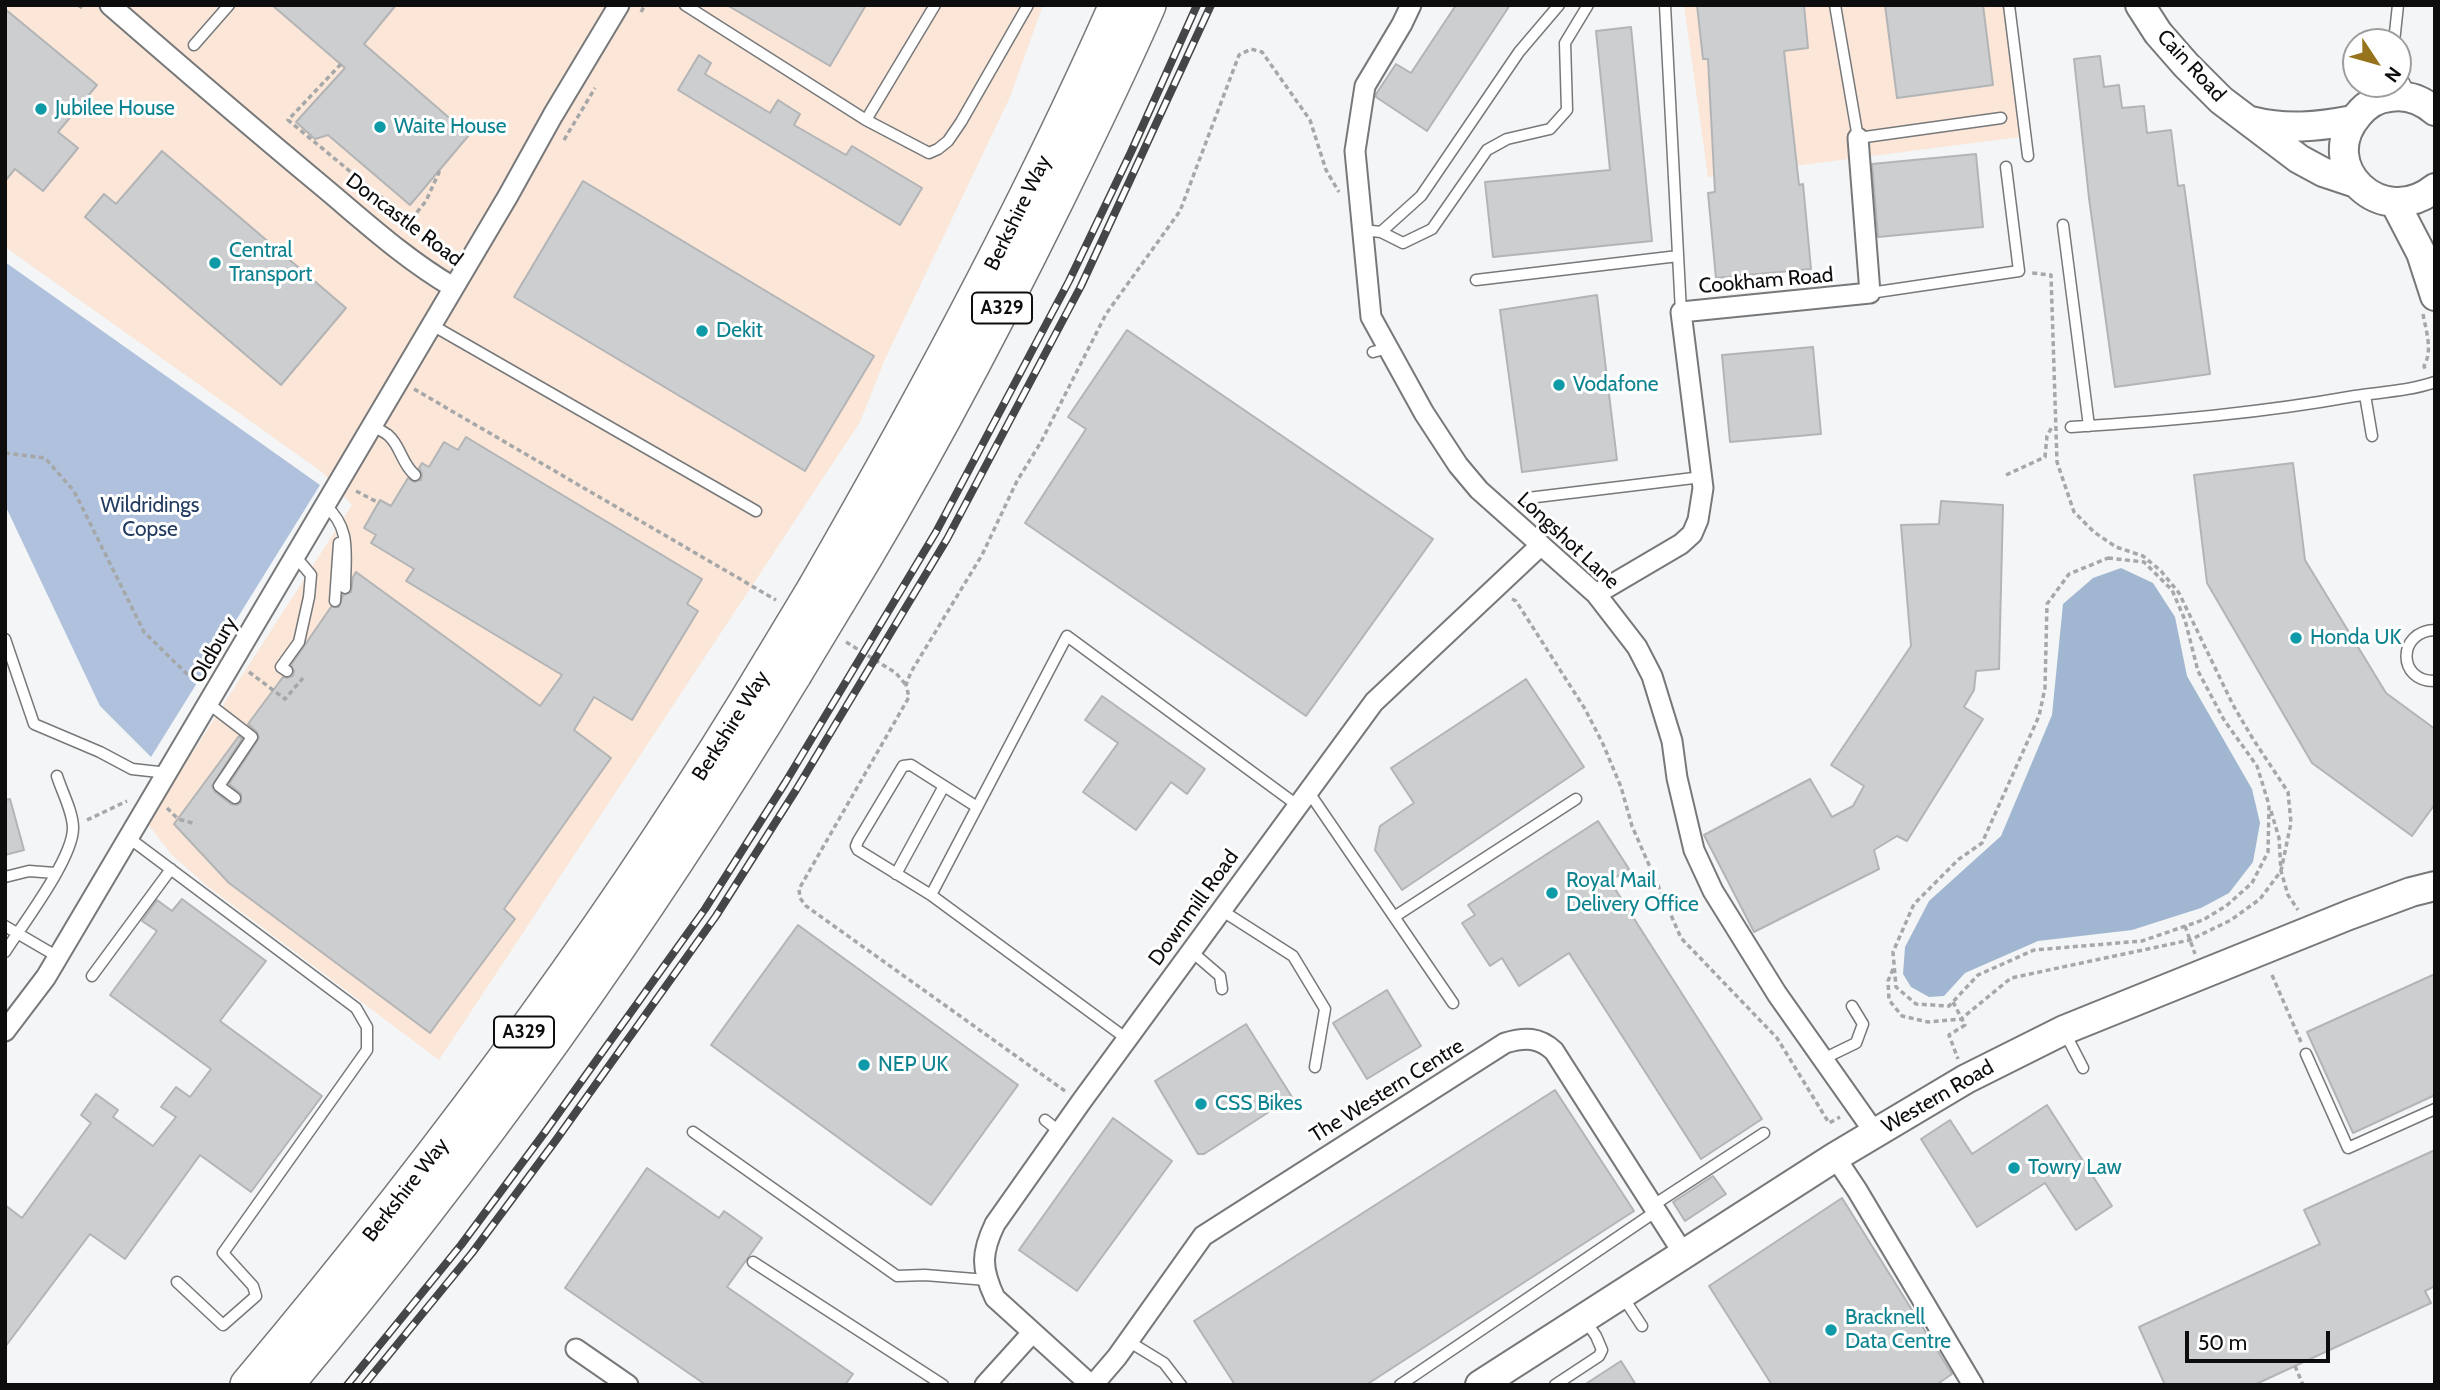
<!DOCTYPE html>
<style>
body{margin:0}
#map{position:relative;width:2440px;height:1390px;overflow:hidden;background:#f3f5f6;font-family:Cabin,sans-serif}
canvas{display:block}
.frame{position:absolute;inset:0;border:7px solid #0d0d0e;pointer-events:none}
.north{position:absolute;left:2342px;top:28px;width:70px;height:70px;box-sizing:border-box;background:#fff;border:2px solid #9e9e9f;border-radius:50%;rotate:126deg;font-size:19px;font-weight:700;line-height:28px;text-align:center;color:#0d0d0e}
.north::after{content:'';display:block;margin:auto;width:24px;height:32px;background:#97731d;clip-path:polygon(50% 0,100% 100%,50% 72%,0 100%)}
.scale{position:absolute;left:2185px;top:1331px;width:145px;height:32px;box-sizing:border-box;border:4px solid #0d0d0e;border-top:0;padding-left:9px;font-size:21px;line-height:24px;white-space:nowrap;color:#0d0d0e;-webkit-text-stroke:5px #fff;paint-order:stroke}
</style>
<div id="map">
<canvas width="2440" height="1390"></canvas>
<div class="frame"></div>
<div class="north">N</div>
<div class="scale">50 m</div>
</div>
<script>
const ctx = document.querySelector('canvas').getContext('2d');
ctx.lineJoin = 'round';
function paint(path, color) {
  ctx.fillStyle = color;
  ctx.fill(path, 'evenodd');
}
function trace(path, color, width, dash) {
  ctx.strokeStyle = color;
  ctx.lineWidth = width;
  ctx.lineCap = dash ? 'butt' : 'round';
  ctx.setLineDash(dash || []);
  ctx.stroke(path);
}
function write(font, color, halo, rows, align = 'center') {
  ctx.font = font + ' Cabin,sans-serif';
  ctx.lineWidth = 6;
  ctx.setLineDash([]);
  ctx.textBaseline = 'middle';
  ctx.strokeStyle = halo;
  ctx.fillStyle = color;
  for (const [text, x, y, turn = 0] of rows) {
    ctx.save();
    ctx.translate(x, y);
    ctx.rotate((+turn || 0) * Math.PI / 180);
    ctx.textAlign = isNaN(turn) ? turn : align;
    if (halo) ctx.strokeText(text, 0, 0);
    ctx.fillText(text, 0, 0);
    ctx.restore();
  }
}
const commercial = new Path2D(`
 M5,5H1043L1010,97L885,359L860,422L439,1060L206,885L172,855L147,823L352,505L322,472L5,247Z
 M1684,5H2013L2028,136L1708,177Z`);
const forest = new Path2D(`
 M5,262L320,485L151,757L100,706L5,505Z`);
const water = new Path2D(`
 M2121,568L2153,583L2175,617L2187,676L2252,789L2260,823L2253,862L2229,893L2201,908L2132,930L2038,941L1965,973L1944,996L1929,997L1911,987L1903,974L1905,947L1929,901L2001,836L2052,715L2063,604L2093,578Z`);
const building = new Path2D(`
 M272,5H396L364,44L469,135L410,205L328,135L315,139L296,122L345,68Z
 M727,5H866L830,66Z
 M1456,5H1510L1427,131L1376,97V94L1396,64L1411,73Z
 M1697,5H1804L1808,48L1784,51L1799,185L1803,184L1811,269L1716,278L1708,193L1715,192L1708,59H1703Z
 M1885,5H1983L1993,85L1897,98Z
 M5,9L97,85L58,132L78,148L43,191L15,169L5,181Z
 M1631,27L1652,241L1493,257L1485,182L1610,170L1596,31Z
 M699,55L711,63L705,74L770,113L778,100L800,114L794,125L846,155L852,146L922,188L900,225L678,90Z
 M2100,56L2104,87L2119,85L2122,108L2144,106L2147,133L2171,130L2178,186L2184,185L2210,374L2115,387L2089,198L2074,59Z
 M162,151L346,308L281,385L85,217L104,194L116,204Z
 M1976,154L1983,227L1878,237L1872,164Z
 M583,181L874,356L805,471L514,297Z
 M1597,295L1617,460L1522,472L1500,310Z
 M1127,330L1433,539L1306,716L1025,523L1086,429L1068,417Z
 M1813,347L1821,434L1730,442L1722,355Z
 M466,437L702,579L687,604L698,611L632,720L594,697L574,730L611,758L504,909L515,919L430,1033L229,883L174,824L239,736L242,739L212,786L215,792L231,804L237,805L241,802V794L229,784L259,738L257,732L248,724L283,677L287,678L293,676L294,671L291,665L331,607H339L343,595L351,592L353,577L356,572L540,706L562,675L406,581L414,569L371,543L376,535L364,528L380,500L391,506L408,478L414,482L421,480L422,474L419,468L422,463L429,467L444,442L458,450Z
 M2293,463L2305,560L2386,693L2435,729V804L2412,836L2312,763L2207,583L2194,475Z
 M1941,501L2003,505L1999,669L1976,671L1974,690L1964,707L1983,719L1907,841L1897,836L1874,850L1879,869L1754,932L1704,835L1810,779L1832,817L1853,806L1864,786L1831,765L1911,646L1901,525L1939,524Z
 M1526,679L1584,767L1402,890L1375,850L1380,826L1414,803L1391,768Z
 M1102,696L1205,769L1187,794L1171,782L1136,830L1083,792L1118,743L1085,720Z
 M10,799L24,850L5,855V800Z
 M1598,821L1629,869L1610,881L1762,1119L1701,1159L1569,953L1519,986L1502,958L1490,966L1462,923L1475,915L1468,905Z
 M182,899L266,961L220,1021L322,1096L251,1192L200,1155L125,1259L90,1234L5,1347V1205L22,1218L91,1123L81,1115L96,1094L118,1110L113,1117L153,1146L176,1117L161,1107L176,1087L190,1097L211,1069L110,995L157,931L142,921L157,900L172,911Z
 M798,925L1018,1085L931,1205L711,1045Z
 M2435,974V1095L2353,1133L2307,1032Z
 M1387,990L1421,1046L1367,1079L1333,1023Z
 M1246,1024L1292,1097L1204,1154H1198L1155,1081Z
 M1555,1090L1634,1211L1366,1385H1235L1194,1321Z
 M2047,1105L2112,1206L2076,1230L2045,1183L1977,1227L1921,1139L1950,1120L1972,1154Z
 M1113,1118L1172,1161L1077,1291L1019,1250Z
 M2435,1150V1286L2425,1291L2431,1303L2254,1385H2165L2139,1327L2320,1244L2304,1210Z
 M647,1168L719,1218L724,1211L762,1238L727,1287L853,1374L845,1385H706L565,1288Z
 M1713,1176L1726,1194L1685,1221L1673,1202Z
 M1842,1198L1952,1374L1936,1385H1772L1709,1286Z
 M1621,1361L1636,1385H1584Z`);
const path = new Path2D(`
 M78,5L84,9
 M641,12L645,5
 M341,64L288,120L410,221L426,201L440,170
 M564,140L595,88
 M2423,314C2426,331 2433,350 2424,366L2426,371
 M414,389L776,600
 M5,453L45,458L74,491L144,632L188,675L200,681
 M2006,475L2045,457L2047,436L2053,425
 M356,491L379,503
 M2108,558L2144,562L2172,590L2185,620L2198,671L2224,720L2257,766L2269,805L2268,852L2252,883L2226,906L2203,920L2142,941L2034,950L1978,975L1949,1006L1916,1004L1896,987L1893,952L1914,904L1959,859L1982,843L2039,716L2045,688L2047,604L2069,574Z
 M1512,599L1516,601L1585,709L1603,744L1621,787L1632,826L1681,938L1777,1038L1829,1123L1840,1117
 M846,642L896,673L906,685
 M249,672L285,699L303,678
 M167,808L178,819L196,824
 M2271,811L2279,838L2281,871L2288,895L2298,910
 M87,820L127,801
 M2185,926L2195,954
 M1893,969L1888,981L1889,1000L1902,1016L1928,1022L1961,1019L2011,978L2190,940L2231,920L2260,899L2281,871L2291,823L2288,792L2253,739L2233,705L2179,593L2161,571L2143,556L2116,547L2094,532L2074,512L2057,462L2051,275L2032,273
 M2272,975L2301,1042
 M1953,1002L1965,1025L1949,1035L1958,1059
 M1065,1091L806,906L800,898L799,889L909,697L906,685L911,672L982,555L1017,481L1041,442L1106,314L1180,211L1239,55L1251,49L1262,52L1310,120L1326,170L1339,192
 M2295,1366L2303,1385`);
const lane = new Path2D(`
 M685,5L866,120L929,153L938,149L948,141L961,122L1028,5
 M1665,5L1681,312
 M1835,5L1858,138L2001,118
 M2009,5L2028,156
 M2394,42L2398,5
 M194,45L229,5
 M2398,70L2409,92
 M866,120L935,5
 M2063,225L2089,426
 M1362,230L1381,232L1421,196L1519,52L1559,5
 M1381,232L1403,243L1432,229L1487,150L1507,139L1550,129L1567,110L1565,43L1588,5
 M1476,280L1678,256
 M1870,293L2019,271L2006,167
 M432,325L756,511
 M1373,352L1388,348
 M2365,395L2372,436
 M373,426C378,429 384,432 388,435C401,446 401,463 415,475
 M2071,427C2167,421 2261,413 2355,396C2382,392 2409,391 2435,382
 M1528,498L1702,477
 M325,505C352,529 345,554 345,588
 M335,601L339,543
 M2435,630C2397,631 2397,682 2435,681
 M5,639L34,724L100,752L132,769L168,773
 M287,671L281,667L299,642L309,597L311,575L295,556
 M209,704L252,737L219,786L235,798
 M1308,791L1453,1003
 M129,838L356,1008L367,1027V1050L223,1253L253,1286L256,1296L223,1325L177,1282
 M896,874L944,786
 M5,877L29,871L55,873
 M931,895L858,850L856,846L858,841L903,766L911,765L977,807
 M1221,910L1293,956L1325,1009L1315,1067
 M1394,917L1576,799
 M5,926L58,957
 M1191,951L1220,976L1222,989
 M5,952C22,925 73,859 73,828C73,812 62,792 57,776
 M92,976L171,869
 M2064,1031L2083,1068
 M1127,1039L931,895L1067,636L1297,805
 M2306,1054L2348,1148L2435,1109
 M1823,1059L1856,1043L1863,1024L1852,1006
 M1045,1120L1060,1132
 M693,1132L897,1276L925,1275L987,1280
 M1652,1206L1764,1133
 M753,1262L943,1385
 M1623,1297L1642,1326
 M1128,1341L1164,1363L1181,1385
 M1400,1385L1655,1212
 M1555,1385L1599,1356L1602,1350L1596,1336L1585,1320`);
const street = new Path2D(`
 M110,5C180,66 250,126 322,186C364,221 405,259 453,287
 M1411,5L1402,24L1365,86L1355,151L1371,317L1424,413L1458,465L1479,490L1596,594L1637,647L1652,676L1672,741L1677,778L1694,850L1713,891L1777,994L1875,1133
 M1596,594L1681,544L1692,534L1698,520L1703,488L1681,312L1870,293L1858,138
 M5,1031L46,977L508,196L553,115L619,5
 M1835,1157L1857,1190L1973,1385
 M576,1349L628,1385
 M985,1385L1032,1333
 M1091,1385L995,1298C981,1268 981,1253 995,1224L1081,1102L1374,702L1541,545
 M1093,1385L1117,1357L1203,1236L1505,1043C1525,1037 1539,1037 1554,1051L1683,1253`);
const secondary = new Path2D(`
 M2140,5L2158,33L2186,65L2221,100L2299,159L2323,172L2356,183
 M2435,111C2422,100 2407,94 2390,97C2377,98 2366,105 2358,115C2314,166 2382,231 2435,188
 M2251,121C2286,130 2317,127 2353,120
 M2395,203L2421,253L2435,296
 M1480,1385L1835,1157L1966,1079L2064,1030L2349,915L2411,892L2435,886`);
const highway = new Path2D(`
 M816,587C925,398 1028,206 1117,5
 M838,601C917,472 988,338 1055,202C1087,137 1119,72 1148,5
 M248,1385C440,1157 619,916 772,660
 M285,1385C473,1162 643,923 794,674`);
const rail = new Path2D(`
 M347,1385L461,1245L545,1132L705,909L785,783L936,532L1069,281L1131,152L1197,5
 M364,1385L472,1253L556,1140L716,916L796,790L947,539L1081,286L1211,5`);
const highwayBridge = new Path2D(`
 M772,660L816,587
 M794,674L838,601`);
const markers = [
 [41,109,7,"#0f9aa8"],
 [380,127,7,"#0f9aa8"],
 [215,263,7,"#0f9aa8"],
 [702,331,7,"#0f9aa8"],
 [1559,385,7,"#0f9aa8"],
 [2296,638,7,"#0f9aa8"],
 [1552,893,7,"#0f9aa8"],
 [864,1065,7,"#0f9aa8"],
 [1201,1104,7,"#0f9aa8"],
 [2014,1168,7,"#0f9aa8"],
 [1831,1330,7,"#0f9aa8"]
];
const shields = [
 [1002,308,60],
 [524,1032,60]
];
const shieldNames = [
 ["A329",1002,308],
 ["A329",524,1032]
];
const streetNames = [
 ["Cain Road",2191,66,47],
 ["Berkshire Way",1018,213,-64],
 ["Doncastle Road",404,220,37],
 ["Cookham Road",1766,281,-5],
 ["Longshot Lane",1568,541,43],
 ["Oldbury",214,650,-60],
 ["Berkshire Way",731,726,-58],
 ["Downmill Road",1194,908,-54],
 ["The Western Centre",1387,1091,-32],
 ["Western Road",1938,1097,-30],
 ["Berkshire Way",406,1190,-52]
];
const cultureNames = [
 ["Jubilee House",55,109],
 ["Waite House",394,127],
 ["Central",229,251],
 ["Transport",229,275],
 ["Dekit",716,331],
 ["Vodafone",1573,385],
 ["Honda UK",2310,638],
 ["Royal Mail",1566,881],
 ["Delivery Office",1566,905],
 ["NEP UK",878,1065],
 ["CSS Bikes",1215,1104],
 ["Towry Law",2028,1168],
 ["Bracknell",1845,1318],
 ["Data Centre",1845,1342]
];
const parkNames = [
 ["Wildridings",150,506],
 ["Copse",150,530]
];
paint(commercial, '#fbe6d8');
paint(forest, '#afc1dc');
paint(water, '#a1b6d0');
paint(building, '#cdced0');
trace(building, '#b3b4b6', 2);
trace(lane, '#77787a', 13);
trace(street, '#77787a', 23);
trace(secondary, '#77787a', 32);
trace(highway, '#77787a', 38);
trace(path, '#a6a7a8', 3.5, [5, 3.5]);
trace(lane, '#fff', 10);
trace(street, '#fff', 19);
trace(secondary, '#fff', 28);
trace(highway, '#fff', 35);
trace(rail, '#454647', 8);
trace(rail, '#fff', 5, [16]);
trace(highwayBridge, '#77787a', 38, []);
trace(highwayBridge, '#fff', 35);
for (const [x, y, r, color] of markers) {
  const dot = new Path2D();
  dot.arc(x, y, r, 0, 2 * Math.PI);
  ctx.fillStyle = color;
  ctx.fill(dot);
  trace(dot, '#fff', 2.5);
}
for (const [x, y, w] of shields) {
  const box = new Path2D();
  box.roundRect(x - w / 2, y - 15.5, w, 31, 5);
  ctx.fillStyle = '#fff';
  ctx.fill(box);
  trace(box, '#0d0d0e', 2);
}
write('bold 19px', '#0d0d0e', null, shieldNames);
write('21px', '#0d0d0e', '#fff', streetNames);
write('21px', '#0d838f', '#fff', cultureNames, 'left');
write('21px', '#223b61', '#fff', parkNames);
</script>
